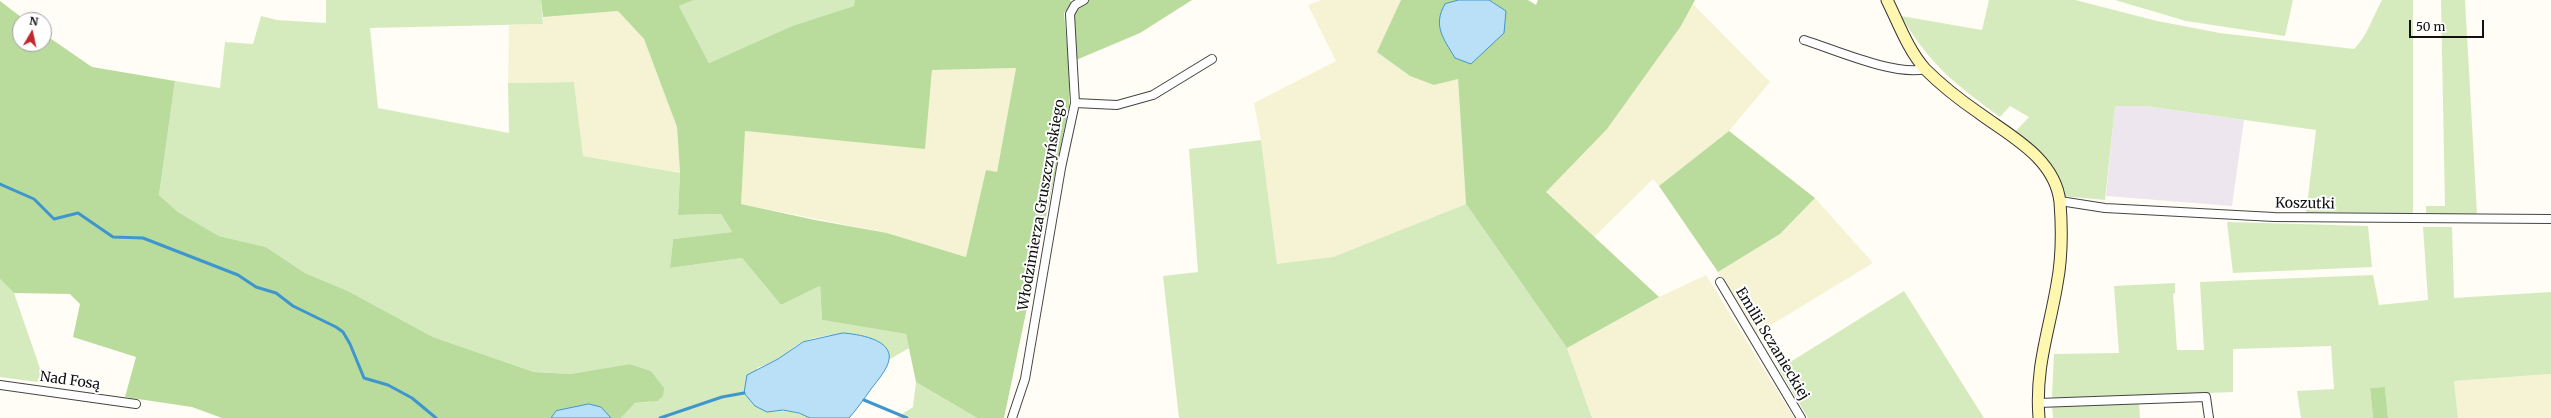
<!DOCTYPE html>
<meta charset="utf-8">
<style>
body{margin:0}
#map{position:relative;width:2551px;height:418px;overflow:hidden;background:#fffdf5;font-family:Merriweather,serif}
canvas{display:block}
.north{position:absolute;left:12px;top:12px;width:40px;height:40px;box-sizing:border-box;background:#fff;border:1px solid #a0a0a0;border-radius:50%;rotate:9deg;font-size:11px;font-weight:700;line-height:16px;text-align:center;color:#111}
.north::after{content:'';display:block;margin:auto;width:14px;height:18px;background:#c4262e;clip-path:polygon(50% 0,100% 100%,50% 72%,0 100%)}
.scale{position:absolute;left:2409px;top:20px;width:75px;height:18px;box-sizing:border-box;border:2px solid #111;border-top:0;padding-left:5px;font-size:12px;line-height:14px;white-space:nowrap;color:#111;-webkit-text-stroke:3px #fff;paint-order:stroke}
</style>
<div id="map">
<canvas width="2551" height="418"></canvas>
<div class="north">N</div>
<div class="scale">50 m</div>
</div>
<script>
const ctx = document.querySelector('canvas').getContext('2d');
ctx.lineJoin = 'round';
function paint(path, color) {
  ctx.fillStyle = color;
  ctx.fill(path, 'evenodd');
}
function trace(path, color, width, dash) {
  ctx.strokeStyle = color;
  ctx.lineWidth = width;
  ctx.lineCap = dash ? 'butt' : 'round';
  ctx.setLineDash(dash || []);
  ctx.stroke(path);
}
function write(font, color, halo, rows, align = 'center') {
  ctx.font = font + ' Merriweather,serif';
  ctx.lineWidth = 4;
  ctx.setLineDash([]);
  ctx.textBaseline = 'middle';
  ctx.strokeStyle = halo;
  ctx.fillStyle = color;
  for (const [text, x, y, turn = 0] of rows) {
    ctx.save();
    ctx.translate(x, y);
    ctx.rotate((+turn || 0) * Math.PI / 180);
    ctx.textAlign = isNaN(turn) ? turn : align;
    if (halo) ctx.strokeText(text, 0, 0);
    ctx.fillText(text, 0, 0);
    ctx.restore();
  }
}
const industrial = new Path2D(`
 M2115,105L2145,106L2244,120L2232,206L2106,196Z`);
const farmland = new Path2D(`
 M1322,0H1401L1378,52L1410,76L1434,85L1458,78L1466,204L1333,257L1277,265L1261,140L1254,103L1336,61L1308,5Z
 M1693,4L1770,82L1729,131L1659,186L1653,179L1594,237L1545,192L1607,128L1681,26Z
 M618,11L644,39L677,127L680,173L583,156L574,82L508,83L509,25L543,24V17Z
 M1016,68L997,172L986,170L967,257L887,233L741,204L744,131L925,148L932,70Z
 M1815,198L1873,263L1756,334L1718,272L1780,234Z
 M1706,275L1794,418H1592L1567,348L1659,297Z
 M2551,374V418H2458L2454,381Z`);
const green = new Path2D(`
 M326,0H541L543,24L370,28L378,108L509,133L508,83L574,82L583,156L680,173L678,215L721,214L732,232L673,239L670,268L742,258L781,305L820,286L822,320L906,334L909,348L890,359C884,327 825,332 803,342C795,345 787,353 780,358C773,362 764,365 757,368L767,412C783,410 795,411 810,418H621L635,403L650,402L663,388L651,371L630,364L570,374L534,372L433,337L348,291L305,273L266,247L219,236L207,229L178,212L159,195L175,81L220,88L225,42L253,44L261,16L277,20L326,23Z
 M694,0H855V6L792,26L709,63L679,6Z
 M1989,0H2075L2157,21L2220,33L2354,49C2368,35 2372,18 2382,0H2413V215L2306,214L2316,130L2145,106H2115L2105,200L2061,196L2014,133L2029,117L2010,106L2000,117C1954,83 1931,66 1901,16L1982,30Z
 M2115,0H2293L2285,36L2186,21Z
 M2441,0H2465L2477,214L2426,216V206H2445Z
 M1261,140L1277,264L1333,257L1466,204L1567,348L1592,418H1179L1163,276L1198,272L1189,149Z
 M2227,222L2368,226L2372,267L2233,273Z
 M2423,227H2452L2454,298L2551,292V374L2454,381L2458,418H2388L2385,387L2370,388L2373,418H2301L2297,391L2334,389L2331,346L2233,349V392L2066,399L2052,397L2054,354L2119,353L2114,286L2175,283V293L2173,294L2177,350H2204L2200,282L2373,275L2379,305L2428,300Z
 M0,279L14,293L45,383L0,377Z
 M1904,291L1984,418H1808L1779,369Z
 M916,382L977,418H896L913,407Z
 M2139,402L2140,418H2053L2052,406Z`);
const forest = new Path2D(`
 M541,0H694L679,6L709,63L792,26L854,6L855,0H1070L1072,4L1064,13L1069,66V106L1004,418H977L916,382L906,334L822,320L820,286L781,305L742,258L670,268L673,239L732,232L721,214L678,215L680,173L677,127L644,39L618,11L543,17ZM1016,68L997,172L986,170L966,257L887,233L815,220L741,204L745,131L925,149L932,70Z
 M1088,0H1192L1140,33L1076,60L1072,16L1080,5Z
 M1401,0H1459L1445,4L1506,11L1489,0H1528L1536,5L1538,0H1695L1681,26L1607,129L1546,192L1659,297L1567,348L1466,204L1458,79L1434,85L1410,76L1377,52Z
 M0,1L25,20H20V44H44V34L92,67L175,81L159,195L178,212L207,229L219,236L266,247L305,273L348,291L433,337L534,372L570,374L630,364L651,371L664,388L663,396L657,401L635,403L621,418H611L589,404L556,411L551,418H222L192,407L125,397L136,357L73,337L80,304L70,294L14,293L0,279Z
 M1729,131L1815,198L1780,234L1718,272L1659,186Z
 M2385,387L2388,418H2373L2370,388Z`);
const water = new Path2D(`
 M1459,0H1489L1506,11L1504,33L1471,64L1455,58C1444,39 1432,26 1445,4Z
 M843,333C857,334 893,339 889,360C887,370 877,381 871,389C864,399 857,409 849,418H810L799,413L783,410L767,412L755,406L744,393L747,375L778,359L803,342Z
 M589,404L601,407L611,418H551L556,411Z`);
const stream = new Path2D(`
 M0,184L34,199L54,219L78,213L113,237L143,238L238,275L256,287L276,293L293,306L336,327L343,332L350,344L364,378L388,385L412,398L436,418
 M864,400L907,418
 M660,418L722,397L744,393`);
const street = new Path2D(`
 M1804,40C1836,50 1894,76 1925,69
 M1075,103L1117,105L1153,95L1212,59
 M2060,201L2105,208L2274,217L2551,219
 M1720,282L1801,418
 M0,385L136,404
 M2038,403L2206,397L2209,418
 M1012,418L1025,379L1061,168L1075,103L1070,14L1075,5L1084,0`);
const secondary = new Path2D(`
 M1887,0C1898,22 1908,50 1925,69C1941,85 1960,100 1979,113C2010,136 2055,158 2060,202C2062,228 2062,258 2057,284C2049,332 2035,367 2039,418`);
const streetNames = [
 ["Koszutki",2305,204,1],
 ["Włodzimierza Gruszczyńskiego",1042,205,-80],
 ["Emilii Sczanieckiej",1772,344,59],
 ["Nad Fosą",70,381,8]
];
paint(industrial, '#eee6ef');
paint(farmland, '#f6f3d4');
paint(green, '#d5ebbd');
paint(forest, '#b9dc9c');
paint(water, '#b9e0f7');
trace(water, '#3f96cf', 1);
trace(stream, '#3f96cf', 3);
trace(street, '#444', 10);
trace(secondary, '#333', 13);
trace(street, '#fff', 8);
trace(secondary, '#fff6b0', 11);
write('14px', '#111', '#fff', streetNames);
</script>
